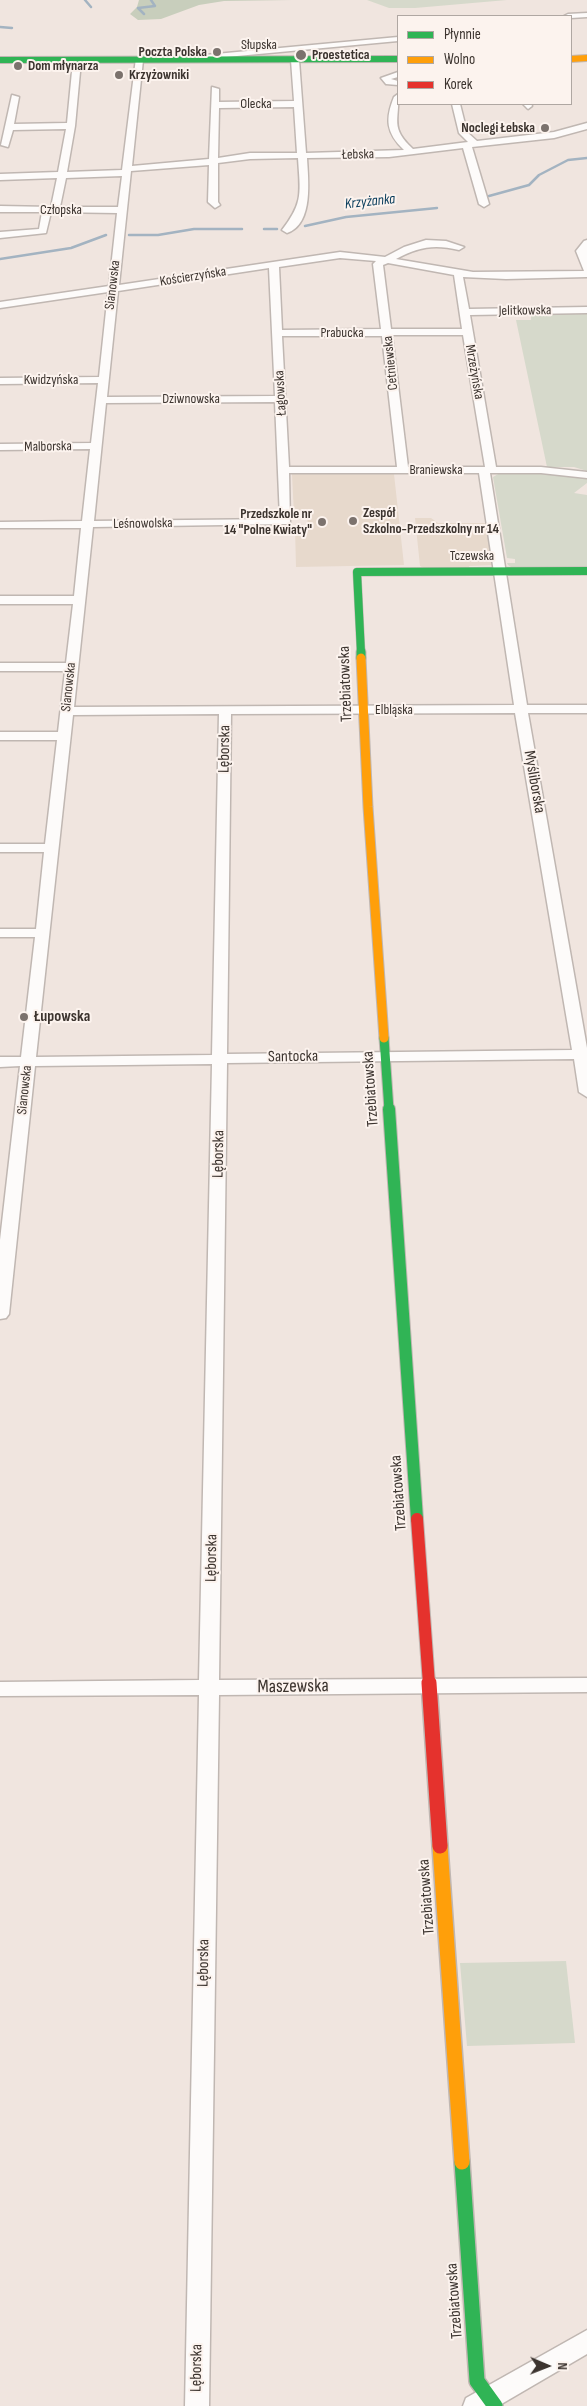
<!DOCTYPE html>
<meta charset="utf-8">
<style>
body{margin:0}
#map{position:relative;width:587px;height:2406px;overflow:hidden;background:#f0e5df;font-family:"Sofia Sans Condensed",sans-serif}
canvas{display:block}
.legend{position:absolute;left:397px;top:15px;width:175px;height:90px;box-sizing:border-box;background:#fcf3ee;border:1px solid #afa7a2;margin:0;padding:6px 9px;list-style:none;font-size:15px;color:#3c342f}
.legend li{display:flex;align-items:center;gap:10px;height:25px}
.legend b{width:25px;border:1px solid #afa7a2}
.north{position:absolute;left:522px;top:2341px;width:50px;height:50px;-webkit-text-stroke:4px #fcf3ee;paint-order:stroke;rotate:91deg;font-size:14px;font-weight:700;line-height:20px;text-align:center;color:#3c342f}
.north::after{content:'';display:block;margin:auto;width:18px;height:22px;background:#3c342f;clip-path:polygon(50% 0,100% 100%,50% 72%,0 100%)}
</style>
<div id="map">
<canvas width="587" height="2406"></canvas>
<ul class="legend">
<li><b style="height:6px;background:#30b455"></b>Płynnie</li>
<li><b style="height:6px;background:#ff9f0a"></b>Wolno</li>
<li><b style="height:6px;background:#e5322d"></b>Korek</li>
</ul>
<div class="north">N</div>
</div>
<script>
const ctx = document.querySelector('canvas').getContext('2d');
ctx.lineJoin = 'round';
function paint(path, color) {
  ctx.fillStyle = color;
  ctx.fill(path, 'evenodd');
}
function trace(path, color, width, dash) {
  ctx.strokeStyle = color;
  ctx.lineWidth = width;
  ctx.lineCap = dash ? 'butt' : 'round';
  ctx.setLineDash(dash || []);
  ctx.stroke(path);
}
function write(font, color, halo, rows, align = 'center') {
  ctx.font = font + ' "Sofia Sans Condensed",sans-serif';
  ctx.lineWidth = 4;
  ctx.setLineDash([]);
  ctx.textBaseline = 'middle';
  ctx.strokeStyle = halo;
  ctx.fillStyle = color;
  for (const [text, x, y, turn = 0] of rows) {
    ctx.save();
    ctx.translate(x, y);
    ctx.rotate((+turn || 0) * Math.PI / 180);
    ctx.textAlign = isNaN(turn) ? turn : align;
    if (halo) ctx.strokeText(text, 0, 0);
    ctx.fillText(text, 0, 0);
    ctx.restore();
  }
}
const industrial = new Path2D(`
 M292,474H394L404,565L296,567L295,528L308,527L307,515H294Z
 M415,518H431L438,523H488L494,565L469,566L470,569H426L420,566Z`);
const green = new Path2D(`
 M367,0H507L415,8H389Z
 M587,313V471L574,467H547L516,320H531V314Z
 M500,473L554,474L587,479V483L574,493L587,495V569L511,567L508,565L507,563H515V559L507,558L493,477Z
 M566,1961L575,2043L467,2046L460,1963Z`);
const forest = new Path2D(`
 M139,0H292L224,1L199,5L161,19L138,20L130,14L137,7Z`);
const stream = new Path2D(`
 M85,0L91,7
 M144,14L138,8L155,6L151,0
 M0,27L12,28
 M489,196L529,185L539,175L568,160L587,158
 M305,226L346,217L437,208
 M264,229H277
 M129,235H158L194,229H242
 M0,259L71,248L106,235`);
const street = new Path2D(`
 M587,13V17L571,18V16H564L568,14Z
 M398,37V41L194,60L190,58L194,56Z
 M136,58L143,60L132,166L209,159L212,87L219,89V102L294,101L291,60L295,58L299,60L306,153L404,150C386,133 385,119 394,97L398,94C400,120 389,127 413,149L468,142L459,133L452,104H460L467,132L477,141L554,132L587,123V129L554,138L472,147L489,204L484,207L479,204L463,148L389,157L307,158C308,179 314,224 287,233L282,230C304,202 300,192 298,158L250,159L218,163V202L220,205L215,208L208,202L209,165L131,171L119,285L340,252L385,257L404,247L426,240L446,241L464,247L459,250C434,244 418,247 396,259L473,272L584,271L576,251L584,241L587,240V277L506,279L463,277L469,309L587,307V313L470,315L496,467H541L587,472V478L541,473H490L527,705H587V713H528L587,1048V1097L579,1092L574,1059L227,1063L219,1680L587,1678V1692L219,1695L209,2406H185L199,1695L0,1696V1682L199,1680L212,1064L35,1066L9,1314L6,1318L0,1319V1240L20,1066L0,1067V1057H21L35,937H0V929H36L44,852H0V844H45L57,740H0V732H58L65,671H0V663H66L73,604H0V596H74L81,528H0V522L82,521L90,449L0,450V444L91,443L98,383L0,384V378L99,377L108,292L0,308V302L109,286L117,213L51,212L46,233L0,238V232L39,229L42,212H0V206L51,207L57,178L0,180V174L58,172L66,129L13,130L8,147L1,145L12,95L19,97L14,124L67,123L73,61L77,59L81,61L75,126L67,172L122,170ZM294,107L297,153H250L218,158L219,108ZM122,176L118,207H60L66,178ZM340,258L376,261L373,264L381,329L282,330L279,267ZM388,263L454,275L462,329H391L383,265ZM269,268L275,396L107,397L118,291ZM392,335H463L485,467H408ZM282,336H382L397,467H289ZM275,402L280,519L94,521L106,403ZM289,473H479L514,705L74,707L93,527L290,524ZM515,713L572,1050L227,1054L231,714ZM219,714L212,1055L36,1057L73,715Z
 M398,72V77L391,79L398,81V85L386,84L381,78Z
 M523,104H531L532,106L528,109Z
 M587,2330V2354L498,2406H463L466,2398Z`);
const fastFar4 = new Path2D(`
 M0,60L398,59`);
const fastFar3 = new Path2D(`
 M361,653L357,572L587,571`);
const fastFar2 = new Path2D(`
 M361,652V658
 M384,1038L389,1110`);
const fastFar1 = new Path2D(`
 M389,1109L417,1519`);
const fast = new Path2D(`
 M462,2162L477,2381L495,2406`);
const slowFar2 = new Path2D(`
 M571,59L587,58`);
const slowFar1 = new Path2D(`
 M361,658L368,807L384,1038`);
const slow = new Path2D(`
 M440,1846L462,2162`);
const jamFar1 = new Path2D(`
 M417,1519L429,1684`);
const jam = new Path2D(`
 M429,1683L440,1846`);
const markers = [
 [217,52,5,"#7b726d"],
 [301,55,6,"#7b726d"],
 [18,66,5,"#7b726d"],
 [119,75,5,"#7b726d"],
 [545,128,5,"#7b726d"],
 [353,521,5,"#7b726d"],
 [322,522,5,"#7b726d"],
 [24,1017,5,"#7b726d"]
];
const farStreetnames = [
 ["Słupska",259,45],
 ["Olecka",256,104],
 ["Łebska",358,155,-1],
 ["Człopska",61,210],
 ["Kościerzyńska",193,277,-9],
 ["Sianowska",113,285,-83],
 ["Jelitkowska",525,311,-1],
 ["Prabucka",342,333],
 ["Cetniewska",391,363,-96],
 ["Mrzeżyńska",474,372,80],
 ["Kwidzyńska",51,380],
 ["Łagowska",281,393,-93],
 ["Dziwnowska",191,399],
 ["Malborska",48,447,-1],
 ["Braniewska",436,470],
 ["Leśnowolska",143,524,-1],
 ["Tczewska",472,556],
 ["Sianowska",69,687,-84],
 ["Elbląska",394,710],
 ["Sianowska",25,1090,-84]
];
const farPoinames = [
 ["Poczta Polska",207,52,"right"],
 ["Proestetica",312,55],
 ["Dom młynarza",28,66],
 ["Krzyżowniki",129,75],
 ["Noclegi Łebska",535,128,"right"],
 ["Zespół",363,513],
 ["Szkolno-Przedszkolny nr 14",363,529],
 ["Przedszkole nr",312,514,"right"],
 ["14 \"Polne Kwiaty\"",312,530,"right"]
];
const farWaternames = [
 ["Krzyżanka",370,202,-6]
];
const streetNames = [
 ["Trzebiatowska",346,684,-92],
 ["Lęborska",225,749,-89],
 ["Myśliborska",534,782,80],
 ["Santocka",293,1057,-1],
 ["Trzebiatowska",371,1089,-94],
 ["Lęborska",219,1154,-89],
 ["Trzebiatowska",399,1493,-94],
 ["Lęborska",212,1558,-89],
 ["Trzebiatowska",427,1897,-94],
 ["Lęborska",204,1963,-89],
 ["Trzebiatowska",455,2301,-94],
 ["Lęborska",197,2368,-89]
];
const poiNames = [
 ["Łupowska",34,1017]
];
const nearStreetnames = [
 ["Maszewska",293,1687,-1]
];
paint(industrial, '#e7d9cc');
paint(green, '#d6d9cb');
paint(forest, '#c8cebc');
trace(stream, '#a3b3c1', 2.5);
trace(street, '#c0b7b2', 3);
trace(fastFar4, '#c0b7b2', 8);
trace(fastFar3, '#c0b7b2', 9);
trace(fastFar2, '#c0b7b2', 11);
trace(fastFar1, '#c0b7b2', 14);
trace(fast, '#c0b7b2', 18);
trace(slowFar2, '#c0b7b2', 8);
trace(slowFar1, '#c0b7b2', 11);
trace(slow, '#c0b7b2', 18);
trace(jamFar1, '#c0b7b2', 14);
trace(jam, '#c0b7b2', 18);
paint(street, '#fdfbfa');
trace(fastFar4, '#30b455', 6);
trace(fastFar3, '#30b455', 8);
trace(fastFar2, '#30b455', 9);
trace(fastFar1, '#30b455', 12);
trace(fast, '#30b455', 15);
trace(slowFar2, '#ff9f0a', 6);
trace(slowFar1, '#ff9f0a', 9);
trace(slow, '#ff9f0a', 15);
trace(jamFar1, '#e5322d', 12);
trace(jam, '#e5322d', 15);
for (const [x, y, r, color] of markers) {
  const dot = new Path2D();
  dot.arc(x, y, r, 0, 2 * Math.PI);
  ctx.fillStyle = color;
  ctx.fill(dot);
  trace(dot, '#fcf3ee', 2);
}
write('14px', '#3c342f', '#fcf3ee', farStreetnames);
write('bold 14px', '#3c342f', '#fcf3ee', farPoinames, 'left');
write('italic 15px', '#083c5b', '#fcf3ee', farWaternames);
write('16px', '#3c342f', '#fcf3ee', streetNames);
write('bold 16px', '#3c342f', '#fcf3ee', poiNames, 'left');
write('19px', '#3c342f', '#fcf3ee', nearStreetnames);
</script>
